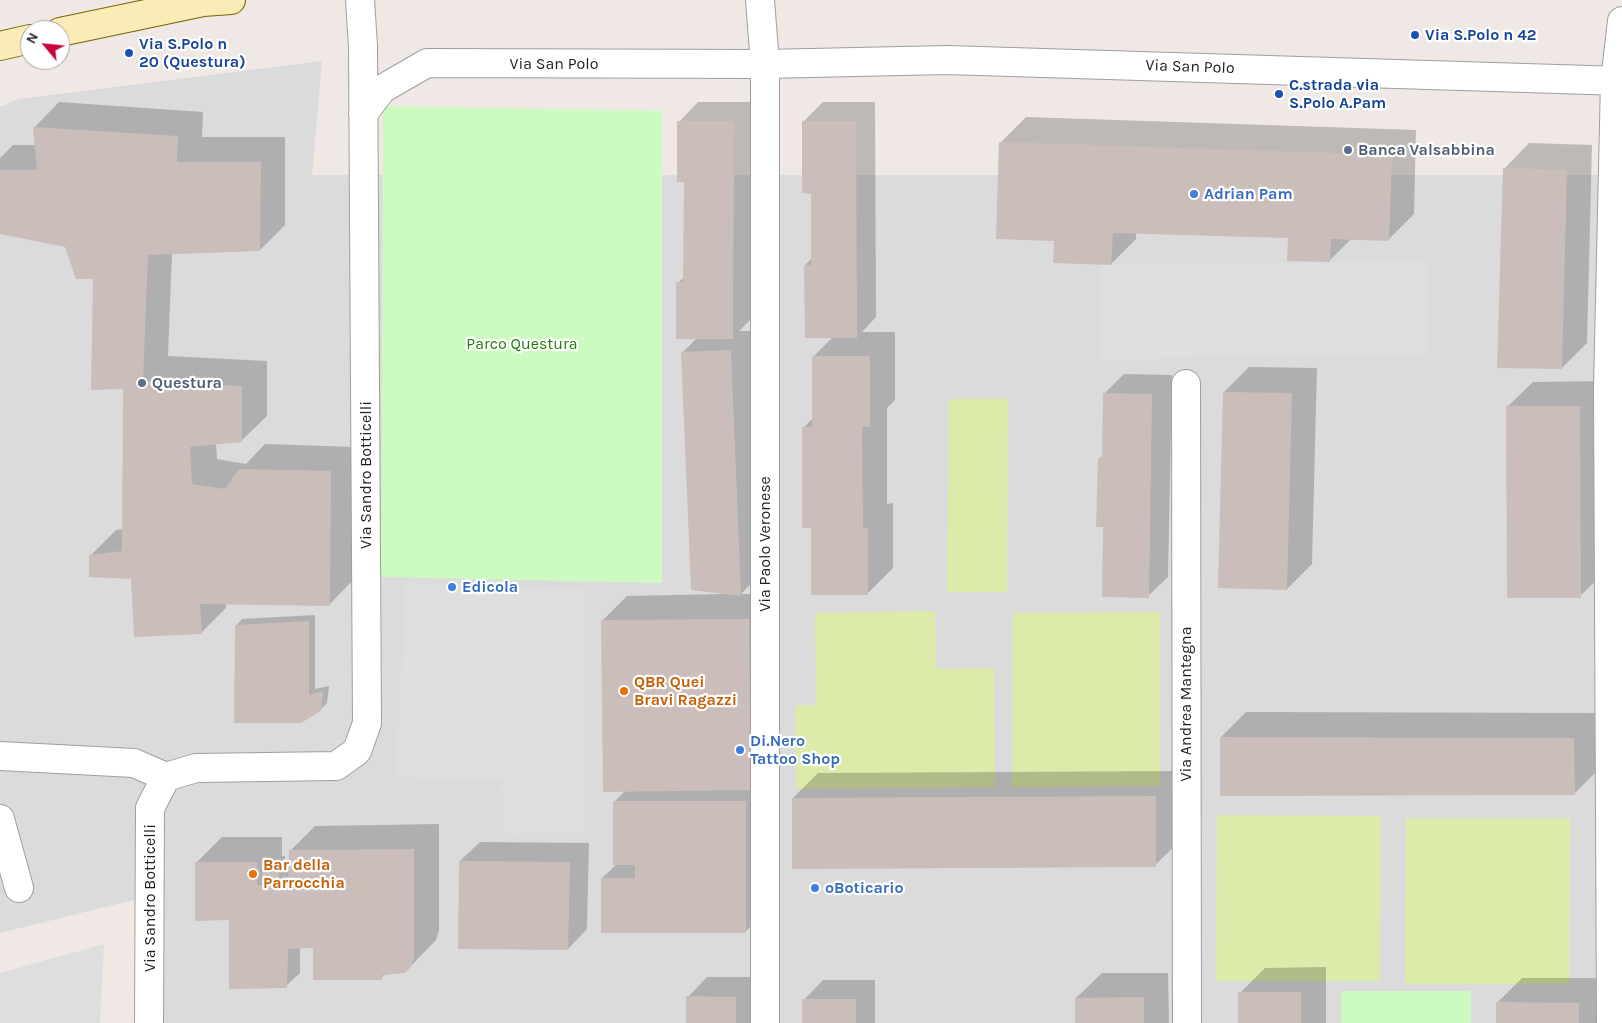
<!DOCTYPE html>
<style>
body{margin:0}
#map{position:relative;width:1622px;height:1023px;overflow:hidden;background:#efe8e4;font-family:Karla,sans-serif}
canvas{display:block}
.north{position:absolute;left:20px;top:20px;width:50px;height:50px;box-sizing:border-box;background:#fff;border:1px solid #a5a5a5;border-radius:50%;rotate:298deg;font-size:14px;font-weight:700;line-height:20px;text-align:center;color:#1e1e1e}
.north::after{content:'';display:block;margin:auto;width:18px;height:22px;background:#cc003b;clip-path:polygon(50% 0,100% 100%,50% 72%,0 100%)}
</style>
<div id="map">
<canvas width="1622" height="1023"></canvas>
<div class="north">N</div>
</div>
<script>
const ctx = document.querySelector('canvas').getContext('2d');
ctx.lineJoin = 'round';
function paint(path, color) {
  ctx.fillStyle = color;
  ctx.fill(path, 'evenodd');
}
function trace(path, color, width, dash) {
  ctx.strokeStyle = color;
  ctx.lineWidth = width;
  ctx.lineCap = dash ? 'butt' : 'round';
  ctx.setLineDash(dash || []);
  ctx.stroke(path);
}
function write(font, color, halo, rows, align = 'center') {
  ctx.font = font + ' Karla,sans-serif';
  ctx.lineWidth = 4.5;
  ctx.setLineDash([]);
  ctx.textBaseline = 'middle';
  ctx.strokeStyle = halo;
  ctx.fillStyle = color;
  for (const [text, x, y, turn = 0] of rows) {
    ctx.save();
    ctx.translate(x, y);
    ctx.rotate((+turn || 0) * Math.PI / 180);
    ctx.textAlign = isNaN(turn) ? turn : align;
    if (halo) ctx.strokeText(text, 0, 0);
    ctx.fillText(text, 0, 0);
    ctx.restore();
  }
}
const residential = new Path2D(`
 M322,61L312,175H1622V1023H148L154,895L0,933V107L19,99Z`);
const grass = new Path2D(`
 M949,399H1008L1007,592H947Z
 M935,611L936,669L994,668L995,787L796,789L795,705H816L815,613Z
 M1160,612V786L1012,787L1013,613Z
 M1217,815L1381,816L1380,981H1216Z
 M1406,818H1570L1569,984H1405Z`);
const park = new Path2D(`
 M383,106L662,111V583L381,577Z
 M1341,991H1471V1023H1341Z`);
const parking = new Path2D(`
 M1427,261L1428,355L1102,359L1101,265Z
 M406,583L583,588L585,833L505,834L502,781L396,777Z
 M104,944L100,1023H0V973Z`);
const shadow = new Path2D(`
 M59,102L203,112L202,137H285V225L260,250L172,253L168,356L267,361V416L241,441L216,443L217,459L246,464L265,444L356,447L354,579L329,605L226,603V608L201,633L133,578L91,555L116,530L123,529L124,388L95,278L66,246L0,233V158L13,145H36L34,128Z
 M698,102H753L752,318L739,331H751L760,575L741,594H774L771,907L745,932L602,878L617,864L615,801L626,790L602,621L627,596L724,594L682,353L697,338L678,283L685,276V180L679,122Z
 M823,102H875L876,317L862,332H895V400L887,408V504L893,503V568L868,593L804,427L813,418V357L834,336L805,265L812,258V192L803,122Z
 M1026,117L1416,130L1414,214L1388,240L1352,238L1329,261L1290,237L1136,232V239L1111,264L1055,240L1001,142Z
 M1529,143L1592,145L1587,343L1562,368L1504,169Z
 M1249,367L1317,368L1312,564L1287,589L1224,392Z
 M1124,374L1172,375L1168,577L1148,596L1099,459L1103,455L1105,393Z
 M1605,381L1606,571L1580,596L1507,407L1533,382Z
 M315,615V689L329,686L327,703L320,710L236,626L242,619Z
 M1246,712L1598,713L1600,768L1575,793L1221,737Z
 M1180,771L1181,840L1155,865L793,798L818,773Z
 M439,824V931L436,940L405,972L386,974L381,978L314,947H300V973L286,986L231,919L196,863L222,837H282V856H285V860H290V851L315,826Z
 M480,842L589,843L587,929L568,949L460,861Z
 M1326,967V1023H1240V993L1265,968Z
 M1102,973H1168L1169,1023H1077L1076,998Z
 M707,977H755L754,1023H687L688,997Z
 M1522,978H1604L1603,1023H1497V1003Z
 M823,980H875V1023H804V1000Z`);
const building = new Path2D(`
 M677,121H734L733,339H676V282H683L684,182H677Z
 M802,121H856L857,338H805L804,265H811V194L802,193Z
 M33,127L178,136L177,162H261L260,251L148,255L143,381L242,386V442L190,447L192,484L225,489L239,469L331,471L330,606L200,604L202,634L134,637L131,579L89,577V555L122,551L123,389L91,390L93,279H76L65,247L0,234V170H37Z
 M999,142L1392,155L1389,241L1331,239L1330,262L1287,261L1288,238L1113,233L1111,265L1053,263L1054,241L996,239Z
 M1503,168L1567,170L1562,369L1497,368Z
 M731,350L741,596L691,590L681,352Z
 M812,356H870V427H862L863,528H868V595H811V528H802V427H812Z
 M1223,392L1292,393L1287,590L1218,588Z
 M1103,393L1152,394L1149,598L1102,597L1103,527H1096L1098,458H1102Z
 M1506,406H1580L1581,598H1507Z
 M749,619L751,790L603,792L601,620Z
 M309,621V695L323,691L321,711L301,723H234L235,625Z
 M1220,737L1574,738L1575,795L1220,796Z
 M1156,796V867L792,869V798Z
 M613,801H746V933H601V878H635V865H613Z
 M414,849V957L411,967L405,973L382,975V980H313V948L288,949L287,988L229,989V920L195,921V862H257V885H288L289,850Z
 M459,861L570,862L568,950L458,949Z
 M262,862H279V879H262Z
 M1238,992H1301V1023H1238Z
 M686,996L736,997V1023H686Z
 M1144,997V1023H1075V998Z
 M802,999H856V1023H802Z
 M1496,1002L1579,1003V1023H1496Z`);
const minor = new Path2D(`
 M760,0L765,64V1023
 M363,114L382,89L427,63L765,64L947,60L1622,81
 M1186,384L1187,1023
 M0,756L134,763L166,777
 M0,819L19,888
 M149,1023L150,808L166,777L196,768L336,766L357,751L367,723L363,46L360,0
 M1611,1023L1608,388L1615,81L1622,21`);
const secondary = new Path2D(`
 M60,32L203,2L231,0
 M0,46L30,39`);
const markers = [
 [1415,35,5,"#1a4fb4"],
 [129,53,5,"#1a4fb4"],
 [1279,94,5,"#1a4fb4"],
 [1348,150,5,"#5c6f8a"],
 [1194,194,5,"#3f7fe0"],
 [142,383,5,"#5c6f8a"],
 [452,587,5,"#3f7fe0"],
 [624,691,5,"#e8710a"],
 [740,750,5,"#3f7fe0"],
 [253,874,5,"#e8710a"],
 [815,888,5,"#3f7fe0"]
];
const transitNames = [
 ["Via S.Polo n 42",1425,35],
 ["Via S.Polo n",139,44],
 ["20 (Questura)",139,62],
 ["C.strada via",1289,85],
 ["S.Polo A.Pam",1289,103]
];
const streetNames = [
 ["Via San Polo",554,64],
 ["Via San Polo",1190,67,2],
 ["Via Sandro Botticelli",366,475,-90],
 ["Via Paolo Veronese",765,544,-90],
 ["Via Andrea Mantegna",1186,704,-90],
 ["Via Sandro Botticelli",150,898,-90]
];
const serviceNames = [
 ["Banca Valsabbina",1358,150],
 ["Questura",152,383]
];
const shopNames = [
 ["Adrian Pam",1204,194],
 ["Edicola",462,587],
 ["Di.Nero",750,741],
 ["Tattoo Shop",750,759],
 ["oBoticario",825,888]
];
const parkNames = [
 ["Parco Questura",522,344]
];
const foodNames = [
 ["QBR Quei",634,682],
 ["Bravi Ragazzi",634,700],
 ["Bar della",263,865],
 ["Parrocchia",263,883]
];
paint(residential, '#dcdbdb');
paint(grass, '#dceba9');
paint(park, '#ccfac0');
paint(parking, '#dedede');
paint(shadow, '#0003');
paint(building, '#cbbdba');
trace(minor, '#9f9f9f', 30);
trace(secondary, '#786303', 30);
trace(minor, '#fff', 28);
trace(secondary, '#fbebb7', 28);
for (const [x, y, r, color] of markers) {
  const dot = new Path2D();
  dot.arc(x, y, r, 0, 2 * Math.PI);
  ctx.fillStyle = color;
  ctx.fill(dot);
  trace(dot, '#fff', 2);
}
write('bold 16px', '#164399', '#fff', transitNames, 'left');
write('16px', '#1e1e1e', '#fff', streetNames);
write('bold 16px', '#4e5e75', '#fff', serviceNames, 'left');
write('bold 16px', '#366cbe', '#fff', shopNames, 'left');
write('16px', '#217f09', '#fff', parkNames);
write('bold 16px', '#c56008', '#fff', foodNames, 'left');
</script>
